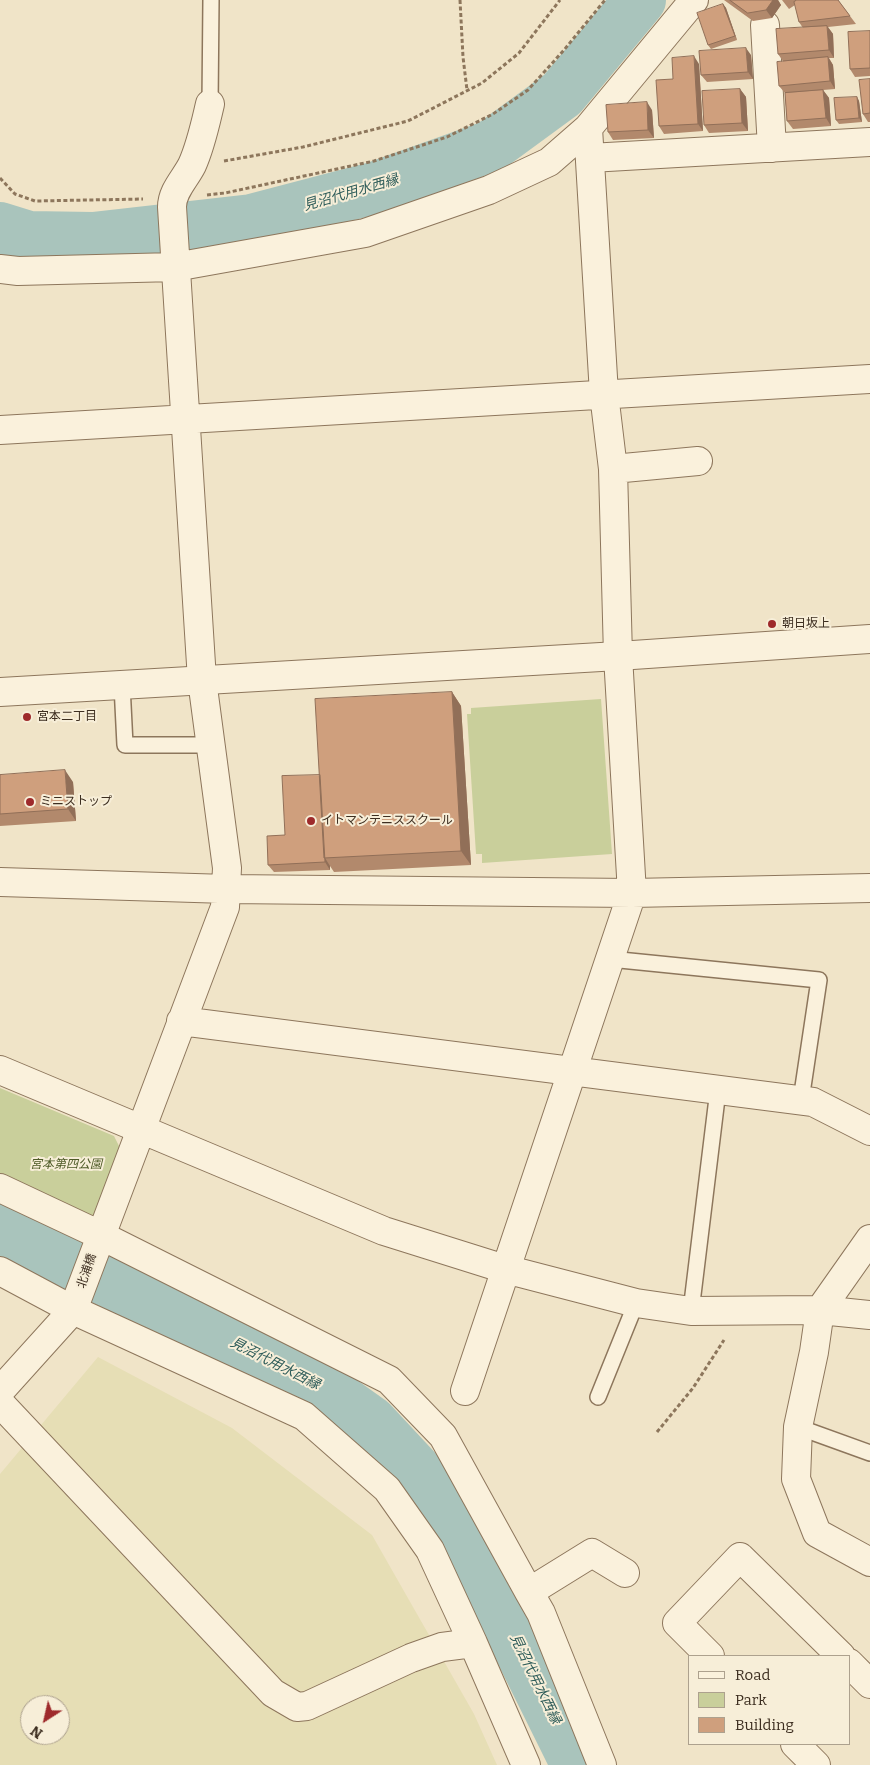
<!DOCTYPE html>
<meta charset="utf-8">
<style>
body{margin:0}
#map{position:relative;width:870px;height:1765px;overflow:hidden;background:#f0e4c8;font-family:Bitter,serif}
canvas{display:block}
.legend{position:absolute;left:688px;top:1655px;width:162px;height:90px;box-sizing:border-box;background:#f7eed8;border:1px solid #ada18e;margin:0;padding:6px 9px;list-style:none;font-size:15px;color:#3d2e20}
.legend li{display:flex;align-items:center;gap:10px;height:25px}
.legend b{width:25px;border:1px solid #ada18e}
.north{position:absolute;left:20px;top:1695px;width:50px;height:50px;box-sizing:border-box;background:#f7eed8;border:1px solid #ada18e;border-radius:50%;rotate:215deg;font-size:14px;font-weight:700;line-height:20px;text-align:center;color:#3d2e20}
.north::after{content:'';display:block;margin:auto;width:18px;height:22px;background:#9e2a2b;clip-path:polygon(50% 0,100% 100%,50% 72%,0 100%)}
</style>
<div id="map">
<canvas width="870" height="1765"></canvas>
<ul class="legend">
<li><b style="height:6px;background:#faf1dc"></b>Road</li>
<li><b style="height:14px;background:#c9cf9b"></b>Park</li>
<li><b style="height:14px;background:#cf9f7d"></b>Building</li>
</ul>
<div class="north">N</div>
</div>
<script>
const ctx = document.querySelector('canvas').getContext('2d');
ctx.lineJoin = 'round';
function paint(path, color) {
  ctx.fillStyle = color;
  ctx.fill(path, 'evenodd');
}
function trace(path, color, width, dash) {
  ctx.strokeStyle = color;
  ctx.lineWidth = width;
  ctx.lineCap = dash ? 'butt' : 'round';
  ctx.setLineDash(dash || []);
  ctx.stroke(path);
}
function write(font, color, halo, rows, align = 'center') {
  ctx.font = font + ' Bitter,"Noto Sans JP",serif';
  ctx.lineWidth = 4;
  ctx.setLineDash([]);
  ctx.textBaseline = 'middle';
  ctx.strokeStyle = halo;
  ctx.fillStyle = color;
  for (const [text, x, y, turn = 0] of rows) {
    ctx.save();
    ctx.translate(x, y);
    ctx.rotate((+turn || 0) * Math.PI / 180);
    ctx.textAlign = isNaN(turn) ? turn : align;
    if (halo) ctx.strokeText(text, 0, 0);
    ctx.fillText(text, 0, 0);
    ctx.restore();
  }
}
const farmland = new Path2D(`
 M98,1357L232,1428L372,1535L474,1714L497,1765H0V1474ZM30,1705H60V1735H30Z`);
const green = new Path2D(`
 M601,699L612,854L482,863V854H476L467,714H471V708Z
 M0,1088L114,1136L120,1148L94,1218L0,1183Z`);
const river = new Path2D(`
 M0,228L29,237L93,238L252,220L374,188L491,146L562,94L640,0
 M0,1229L312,1380L371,1422L424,1479L468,1545L577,1765`);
const path = new Path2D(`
 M460,0L463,57L467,90
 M224,161L303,147L408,121L482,83L519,53L560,0
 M0,178L15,194L35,201L143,199
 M207,195L225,193L374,161L447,137L493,114L528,90L564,50L605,0
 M657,1432L693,1388L724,1340`);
const service = new Path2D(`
 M210,104L211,0
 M122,685L125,745H211
 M610,959L819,980L801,1100
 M691,1311L718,1090
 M598,1397L636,1303
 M798,1427L870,1453`);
const minor = new Path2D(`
 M765,25L772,148
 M590,158L870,142
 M0,269L18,271L175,267L365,233L489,190L549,162L588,128L694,0
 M0,430L870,379
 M613,469L698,461
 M0,882L227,889L632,893L870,888
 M181,1021L813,1102L870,1131
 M0,1070L384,1231L505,1269L636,1303L691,1311L820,1310L870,1315
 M0,1188L100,1235L389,1380L443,1436L529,1592L541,1613L602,1765
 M870,1239L820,1310L814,1352L798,1427L796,1479L817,1533L870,1562
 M0,1271L73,1310L304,1416L387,1489L430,1550L473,1643L526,1765
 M0,1391L73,1310L225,907L227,868L202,680L172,207C172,191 185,179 192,165C201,145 205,125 210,104
 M465,1391L632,893L618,656L613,469L604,394L588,128
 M0,1403L273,1693L297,1707L307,1706L411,1658L442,1647L473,1643
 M529,1592L592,1553L625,1573
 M710,1656L677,1623L740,1557L841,1656
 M849,1663L870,1684
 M795,1744L816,1765`);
const tertiary = new Path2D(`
 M0,692L618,656L870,639`);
const wall = new Path2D(`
 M724,0H778L781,5L772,18L753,21Z
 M782,0H838L856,24L828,27L833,34L834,58H829L833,65L835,89L823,90L829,98L831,126L793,129L787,121L785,93L779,86L783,61L778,54L803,28L799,22L795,5L789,9Z
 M723,4L726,8L737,40L711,49L708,45Z
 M870,31V76L855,77L850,69Z
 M751,55L753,79L707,82L701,75Z
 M699,64L703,131L664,134L659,126L673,79Z
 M870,79V122H868L863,114Z
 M740,89L746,97L748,131L709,133L704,125Z
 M857,97L859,101L862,122L839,124L836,120Z
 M652,110L654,138L613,140L608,132Z
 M452,692L461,706L471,865L334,872L330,866V870L274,872L268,865L320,775Z
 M0,775L73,782L76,821L0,826Z`);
const shadedWall = new Path2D(`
 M773,0H778L781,5L772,18L766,10Z
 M723,4L726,8L737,40L735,36Z
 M827,26L833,34L834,58L829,50Z
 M746,48L751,55L753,79L748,72Z
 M694,56L699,64L703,131L698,124Z
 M828,57L833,65L835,89L830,81Z
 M740,89L746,97L748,131L742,123Z
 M823,90L829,98L831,126L826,118Z
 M857,97L859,101L862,122L859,118Z
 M647,102L652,110L654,138L648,130Z
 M452,692L461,706L471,865L461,851Z
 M65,770L73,782L76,821L68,809Z
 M325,858L330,866V870L325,862Z`);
const building = new Path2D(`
 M730,0H773L766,10L748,13Z
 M797,0H838L850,16L799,22L794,2Z
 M723,4L735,36L708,45L697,13Z
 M827,26L829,50L778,54L776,29Z
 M870,31V68L850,69L848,32Z
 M746,48L748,72L701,75L699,51Z
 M694,56L698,124L659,126L656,80L673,79L672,58Z
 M828,57L830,81L779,86L777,62Z
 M870,79V113L863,114L859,80Z
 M740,89L742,123L704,125L702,91Z
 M823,90L826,118L787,121L785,93Z
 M857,97L859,118L836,120L834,98Z
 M647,102L648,130L608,132L606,105Z
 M452,692L461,851L324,858L315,699Z
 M65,770L68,809L0,814V775Z
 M320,775L325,862L268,865L267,836L285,835L282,776Z`);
const markers = [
 [772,624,5,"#9e2a2b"],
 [27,717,5,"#9e2a2b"],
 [30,802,5,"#9e2a2b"],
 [311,821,5,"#9e2a2b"]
];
const poiNames = [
 ["朝日坂上",782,624],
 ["宮本二丁目",37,717],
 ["ミニストップ",40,802],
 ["イトマンテニススクール",321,821]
];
const parkNames = [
 ["宮本第四公園",66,1165]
];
const streetNames = [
 ["北浦橋",87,1271,-71]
];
const waterNames = [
 ["見沼代用水西縁",351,193,-16],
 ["見沼代用水西縁",275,1364,27],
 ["見沼代用水西縁",535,1679,64]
];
paint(farmland, '#e6deb5');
paint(green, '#c9cf9b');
trace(river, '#a9c4bc', 52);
trace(service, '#8d765c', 18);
trace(minor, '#8d765c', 30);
trace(tertiary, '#8d765c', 30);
trace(path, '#8d765c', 3, [4, 2.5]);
trace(service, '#faf1dc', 15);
trace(minor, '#faf1dc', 28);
trace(tertiary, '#faf1dc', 28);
paint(wall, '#b2896c');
paint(shadedWall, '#916f58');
paint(building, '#cf9f7d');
trace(building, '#916f58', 1);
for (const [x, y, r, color] of markers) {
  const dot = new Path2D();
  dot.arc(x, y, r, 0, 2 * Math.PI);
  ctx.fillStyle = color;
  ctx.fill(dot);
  trace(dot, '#f7eed8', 2);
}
write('12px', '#3d2e20', '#f7eed8', poiNames, 'left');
write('italic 12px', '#4d5a26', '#f7eed8', parkNames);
write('12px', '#3d2e20', '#f7eed8', streetNames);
write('italic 14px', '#2f5d5a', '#f7eed8', waterNames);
</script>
